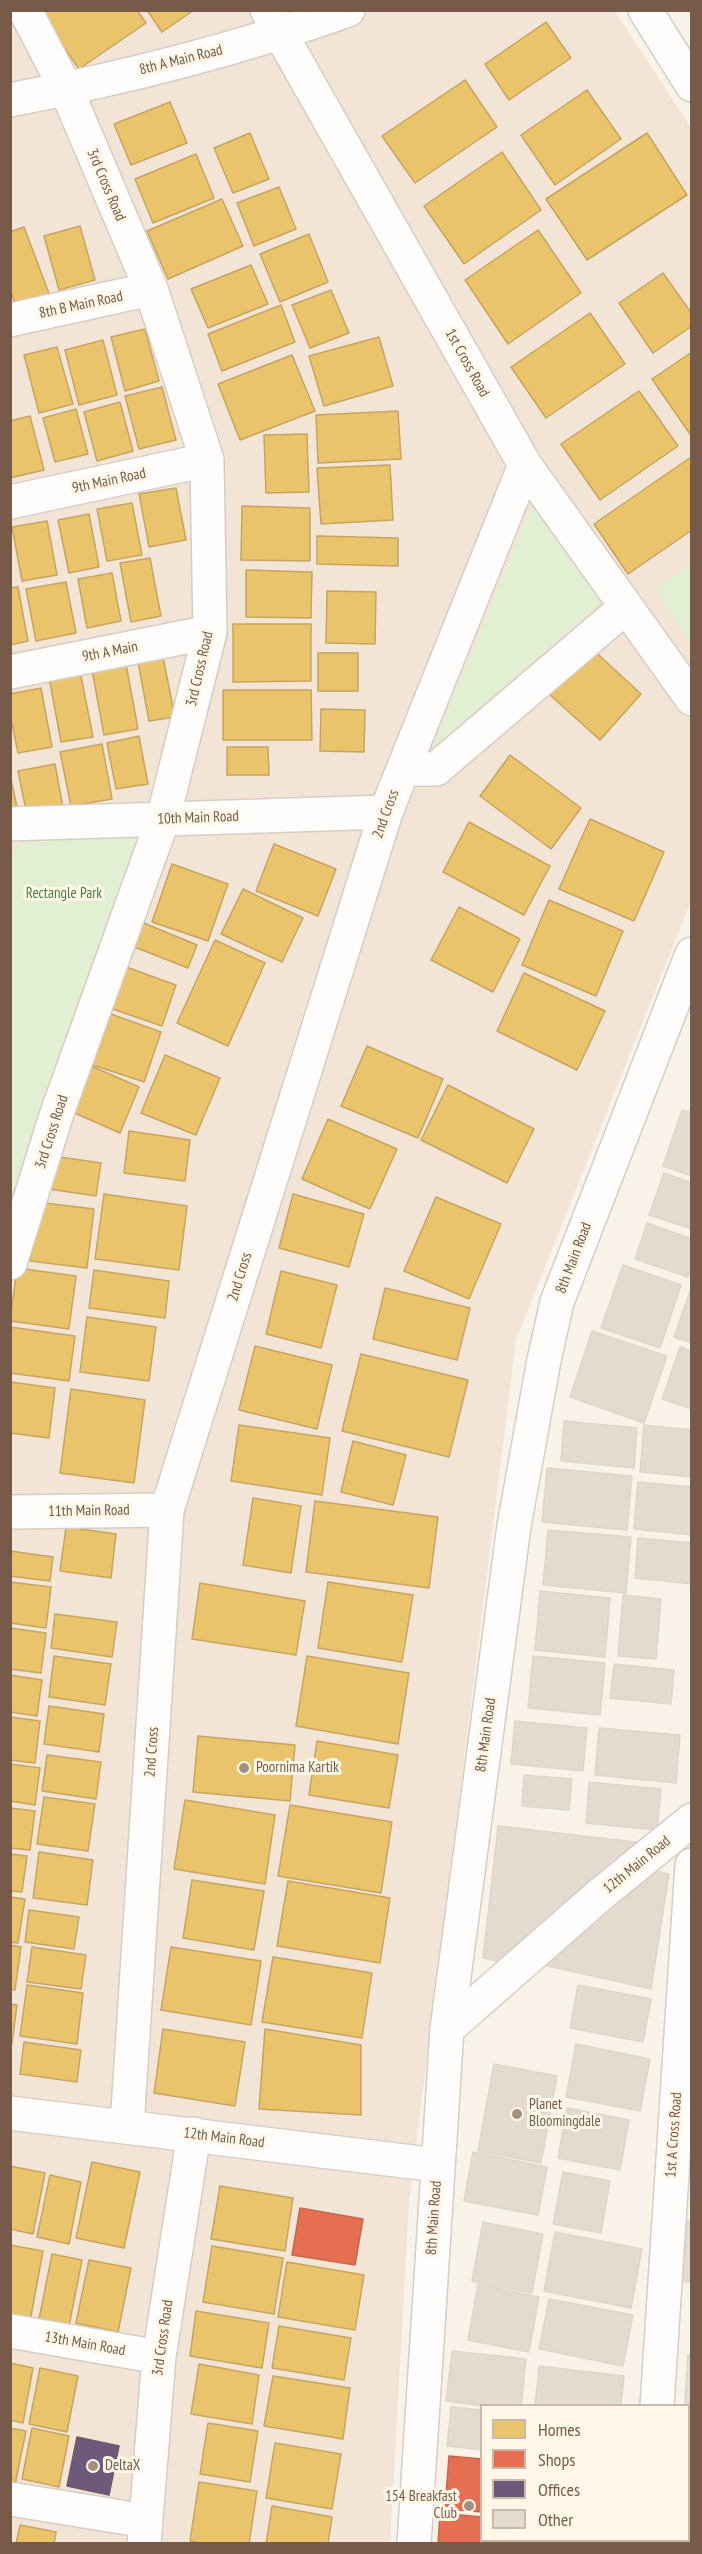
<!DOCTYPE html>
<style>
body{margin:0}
#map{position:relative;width:702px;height:2554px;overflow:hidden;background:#f8f2e8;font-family:"PT Sans Narrow",sans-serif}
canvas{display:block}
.frame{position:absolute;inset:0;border:12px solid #775a47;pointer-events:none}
.legend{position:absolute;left:480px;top:2404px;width:210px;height:138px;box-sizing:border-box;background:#fff8e9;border:2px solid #c9b9a8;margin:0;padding:8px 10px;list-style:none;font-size:18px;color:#775a47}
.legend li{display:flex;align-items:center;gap:12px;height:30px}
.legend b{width:30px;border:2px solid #c9b9a8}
</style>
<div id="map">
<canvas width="702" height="2554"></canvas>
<div class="frame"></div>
<ul class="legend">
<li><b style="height:16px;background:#e9c46a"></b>Homes</li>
<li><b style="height:16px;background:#e76f51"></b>Shops</li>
<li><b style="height:16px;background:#6d597a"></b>Offices</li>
<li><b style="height:16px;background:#e4dad0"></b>Other</li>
</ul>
</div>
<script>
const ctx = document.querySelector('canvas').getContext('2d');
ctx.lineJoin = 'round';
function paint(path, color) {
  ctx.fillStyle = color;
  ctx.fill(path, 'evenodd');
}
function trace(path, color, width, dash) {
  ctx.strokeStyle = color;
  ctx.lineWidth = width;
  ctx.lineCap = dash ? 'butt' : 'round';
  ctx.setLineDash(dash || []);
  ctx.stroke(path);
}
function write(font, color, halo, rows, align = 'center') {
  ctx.font = font + ' "PT Sans Narrow",sans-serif';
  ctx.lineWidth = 6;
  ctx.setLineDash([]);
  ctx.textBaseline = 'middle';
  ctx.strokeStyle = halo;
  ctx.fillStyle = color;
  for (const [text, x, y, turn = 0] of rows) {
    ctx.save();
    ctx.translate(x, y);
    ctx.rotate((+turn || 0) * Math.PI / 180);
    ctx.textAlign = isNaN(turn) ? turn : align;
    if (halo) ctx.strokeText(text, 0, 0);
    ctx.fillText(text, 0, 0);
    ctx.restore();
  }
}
const residential = new Path2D(`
 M11,11H615L691,128V901L516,1340L409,2202L390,2543L11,2544Z`);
const green = new Path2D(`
 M533,504L602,601L433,748Z
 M691,564V645L656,589Z
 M141,833L11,1225L10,867L18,843Z`);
const homes = new Path2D(`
 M137,10L146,23L79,69L39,11Z
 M147,10H194L162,32Z
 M546,22L571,58L509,100L485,64Z
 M465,80L497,127L415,183L382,136Z
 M587,90L621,139L555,185L521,135Z
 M170,102L187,143L131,165L114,124Z
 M250,133L269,179L233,193L214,148Z
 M647,133L687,195L587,260L546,199Z
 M502,152L541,210L464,264L424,206Z
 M196,154L214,198L153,223L135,179Z
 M279,187L296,229L254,246L237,203Z
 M222,199L243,246L168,279L147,231Z
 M80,226L95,280L59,290L44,236Z
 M24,227L50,296L17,308L10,290V232Z
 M538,230L581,293L508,344L465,280Z
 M309,234L328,282L280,302L260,254Z
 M251,265L268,304L208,328L191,289Z
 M663,273L692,314V326L653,353L619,303Z
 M331,290L349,333L310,348L292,305Z
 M281,305L295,342L222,371L208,334Z
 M590,313L625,364L546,418L511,367Z
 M145,329L159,381L125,391L111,337Z
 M379,337L393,386L324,406L309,356Z
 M103,340L117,395L79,405L65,350Z
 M57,347L73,404L39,413L24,355Z
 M692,352V437L652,379Z
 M292,355L315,411L240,440L218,384Z
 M162,387L176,440L139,449L125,396Z
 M639,391L678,446L600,500L561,444Z
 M120,402L133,451L97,461L84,412Z
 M76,409L88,454L55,462L43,418Z
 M398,411L401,459L318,463L316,415Z
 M30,416L44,470L10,478V421Z
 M307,434L309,492L266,493L264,435Z
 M691,457L692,530L628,574L594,524Z
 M390,465L393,520L321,524L317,468Z
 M176,488L186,540L149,547L139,494Z
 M132,503L142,555L107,561L97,509Z
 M242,506L310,508V561L241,560Z
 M89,514L99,567L69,573L58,520Z
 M47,521L57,575L22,581L12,527Z
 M317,536L398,538V566L317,564Z
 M150,558L161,616L131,622L120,563Z
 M246,570L312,572L311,618L246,617Z
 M112,573L121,621L87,628L78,579Z
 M66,582L76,633L36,641L26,589Z
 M18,587L28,641L10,645V588Z
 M327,591L376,592L375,644L326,643Z
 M233,624H311V681L233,682Z
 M591,648L641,694L600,740L549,694Z
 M318,653H358V691H318Z
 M163,657L175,717L149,721L138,662Z
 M126,664L138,729L104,735L92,670Z
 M79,666L93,737L61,742L48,672Z
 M41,688L52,747L18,753L10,714V694Z
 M223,690H311L312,740H223Z
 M321,709L365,710L364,752L320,751Z
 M139,736L148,784L116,789L107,743Z
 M102,744L112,799L71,806L60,752Z
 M227,747H268L269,775H227Z
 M510,755L581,808L551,849L480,796Z
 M55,764L63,808L27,815L18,771Z
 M10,775L17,807L10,808Z
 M590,819L664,852L634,921L559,889Z
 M469,822L550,866L524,915L443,872Z
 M274,844L336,869L318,916L256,891Z
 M172,864L228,884L208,941L152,922Z
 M243,889L303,918L282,962L221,934Z
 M549,900L623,931L596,996L522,965Z
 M459,907L520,939L493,992L431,960Z
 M134,919L197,945L188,968L124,943Z
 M215,940L265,963L228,1046L177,1023Z
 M118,964L176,985L162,1026L104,1006Z
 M524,973L605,1011L577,1070L497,1031Z
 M108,1013L161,1032L144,1082L90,1064Z
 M367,1046L443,1079L418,1138L341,1106Z
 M165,1055L220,1078L196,1135L141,1113Z
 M89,1065L139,1087L120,1133L70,1111Z
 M448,1085L534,1129L507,1183L421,1140Z
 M328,1119L397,1149L370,1209L302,1179Z
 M129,1131L190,1140L185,1181L124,1173Z
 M53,1156L101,1163L96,1196L49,1189Z
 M104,1194L187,1206L179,1270L95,1259Z
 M293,1194L364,1214L349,1267L279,1248Z
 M436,1197L501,1224L469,1299L404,1271Z
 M37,1202L94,1209L87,1268L30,1261Z
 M17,1268L76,1276L69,1329L10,1321Z
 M94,1270L169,1281L165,1318L89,1308Z
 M281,1271L337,1285L321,1348L266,1334Z
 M385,1288L470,1308L457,1360L373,1339Z
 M87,1317L156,1327L149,1381L80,1372Z
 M10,1327L75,1336L69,1381L10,1373Z
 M255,1346L332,1365L317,1429L239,1410Z
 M361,1354L468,1380L449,1457L342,1431Z
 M10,1382L55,1388L49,1438L10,1433Z
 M71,1389L145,1400L134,1483L60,1473Z
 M239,1425L330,1438L322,1495L231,1481Z
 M353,1441L406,1455L393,1505L341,1492Z
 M253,1498L301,1506L291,1573L243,1565Z
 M315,1501L438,1517L429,1588L306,1572Z
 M66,1527L116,1534L111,1578L60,1571Z
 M10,1551L53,1557L50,1581L10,1576Z
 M10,1582L51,1587L46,1628L10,1623Z
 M328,1582L413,1595L402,1662L318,1648Z
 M200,1583L305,1601L296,1655L192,1639Z
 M55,1614L117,1622L112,1657L51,1648Z
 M10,1628L46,1633L41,1673L10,1669Z
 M54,1656L111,1664L105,1705L49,1697Z
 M307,1656L409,1673L398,1744L296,1726Z
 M10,1675L42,1680L37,1716L10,1712Z
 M49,1706L104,1714L99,1752L44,1744Z
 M10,1717L40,1721L35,1763L10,1760Z
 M198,1736L295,1745L290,1801L193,1792Z
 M317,1741L398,1755L389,1808L309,1795Z
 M47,1755L101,1762L96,1799L42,1791Z
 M10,1764L40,1768L35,1805L10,1801Z
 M44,1797L95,1804L88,1851L37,1844Z
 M185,1800L275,1815L265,1884L174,1869Z
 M290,1805L392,1822L381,1893L278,1876Z
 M10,1808L35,1811L30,1850L10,1848Z
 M39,1852L93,1860L87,1905L33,1898Z
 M10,1854L27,1856L22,1892L10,1891Z
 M192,1880L264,1891L254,1950L183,1938Z
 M288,1881L390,1898L380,1963L277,1946Z
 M10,1897L25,1899L18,1943L10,1942Z
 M29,1910L79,1917L74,1949L25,1942Z
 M10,1945L21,1947L15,1990H10Z
 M32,1947L86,1955L81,1989L27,1982Z
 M171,1947L261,1961L251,2025L161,2010Z
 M273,1957L372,1973L362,2038L262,2022Z
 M27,1985L83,1993L77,2044L20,2036Z
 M10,2004L17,2005L12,2043L10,2042Z
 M163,2029L245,2042L235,2106L154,2093Z
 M265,2029L361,2045V2115L259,2109Z
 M24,2042L81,2050L77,2082L20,2074Z
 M92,2162L140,2172L124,2248L76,2238Z
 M10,2166L45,2173L33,2234L10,2229Z
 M50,2175L81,2182L69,2244L37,2237Z
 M220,2186L293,2198L285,2251L211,2239Z
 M10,2245L43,2251L30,2321L10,2317Z
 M212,2246L283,2258L274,2314L203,2302Z
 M52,2254L82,2260L69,2326L39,2319Z
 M89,2260L131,2268L118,2332L76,2323Z
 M287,2262L364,2275L355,2330L278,2317Z
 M196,2311L269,2323L262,2368L190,2356Z
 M279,2326L351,2338L344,2380L272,2368Z
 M10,2363L33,2368L23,2423L10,2420Z
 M199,2364L259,2375L252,2424L191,2414Z
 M40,2368L78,2376L67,2432L29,2424Z
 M273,2376L350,2388L343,2439L264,2426Z
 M208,2423L258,2431L250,2482L200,2474Z
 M10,2428L26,2431L15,2485L10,2484Z
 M32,2428L69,2436L59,2487L22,2479Z
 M275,2443L341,2454L332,2509L266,2498Z
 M199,2482L257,2491L249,2544H206L190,2541Z
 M272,2506L332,2517L328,2544H266Z
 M20,2525L56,2532L54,2544H16Z`);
const shops = new Path2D(`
 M300,2208L363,2219L355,2265L292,2255Z
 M449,2456L482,2459V2512L445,2509Z
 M440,2513L482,2517V2540H513V2544H438Z`);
const offices = new Path2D(`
 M77,2437L119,2446L109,2495L67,2486Z`);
const building = new Path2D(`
 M682,1110L692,1113V1176L663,1166Z
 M664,1173L692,1183V1229L649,1215Z
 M647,1223L692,1239V1266L688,1277L635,1259Z
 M623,1265L681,1285L660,1348L601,1328Z
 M692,1286V1343L674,1337Z
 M592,1331L667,1356L644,1423L570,1397Z
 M680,1347L692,1351V1409L662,1399Z
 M564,1421L637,1428L634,1468L561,1461Z
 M644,1425L692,1430V1477L640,1472Z
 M547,1468L632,1476L627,1530L542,1522Z
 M638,1482L692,1487V1535L634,1529Z
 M548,1530L631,1537L626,1593L543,1585Z
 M638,1538L692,1543V1584L635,1578Z
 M540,1591L610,1598L605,1657L535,1650Z
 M623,1595L661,1599L656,1659L618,1656Z
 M533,1656L605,1663L600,1715L528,1708Z
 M614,1664L674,1670L671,1704L610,1698Z
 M515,1721L587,1728L583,1771L511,1764Z
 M599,1728L680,1735L676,1783L595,1775Z
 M524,1775L572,1779L569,1810L522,1806Z
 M589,1782L661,1789L657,1830L586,1823Z
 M498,1826L644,1843L507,1963L483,1958Z
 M635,1866L669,1874L651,1989L539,1964Z
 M578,1985L651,1999L643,2042L570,2028Z
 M576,2044L650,2059L640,2111L566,2097Z
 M494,2064L557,2076L541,2163L478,2151Z
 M567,2108L629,2120L620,2170L558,2158Z
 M473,2152L547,2167L538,2215L464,2201Z
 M563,2172L610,2181L601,2233L553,2224Z
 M682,2219L692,2222V2282L679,2281Z
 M483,2222L543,2234L532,2293L472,2281Z
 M555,2232L642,2249L631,2308L544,2291Z
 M478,2284L539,2297L529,2352L468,2340Z
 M549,2299L633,2315L623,2366L539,2349Z
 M452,2351L526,2359L521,2406H485L446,2401Z
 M688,2354L692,2355V2404L685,2403Z
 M539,2366L624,2376L621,2406H535Z
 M451,2407L482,2410V2450L447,2446Z
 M688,2411H692V2462H688Z
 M688,2535L692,2536V2544H671L672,2540H688Z`);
const street = new Path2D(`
 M267,10L525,465L692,699
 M10,100C124,78 239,49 348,10
 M10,320L151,289
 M10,502L207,460
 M10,672L210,632
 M403,769H436L626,607
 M10,824L386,812
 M10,1263L57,1113L163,819L210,632L207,460L151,289L66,89L25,10
 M10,1512L167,1510
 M447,2029L601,1894L692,1820
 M10,2113L437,2165
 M127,2126L167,1510L386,812L525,465
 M10,2331L159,2357
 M657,2406L692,1865
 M10,2499L146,2521
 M144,2544L159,2357L194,2134
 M648,2544V2540`);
const secondary = new Path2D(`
 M645,10L692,85
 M414,2544L447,2029L514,1526L544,1360L557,1302L692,954`);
const markers = [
 [244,1768,6,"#a48f7f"],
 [517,2114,6,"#a48f7f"],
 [93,2466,6,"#a48f7f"],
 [469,2506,6,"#a48f7f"]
];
const streetNames = [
 ["8th A Main Road",181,60,-14],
 ["3rd Cross Road",106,185,67],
 ["8th B Main Road",81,305,-12],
 ["1st Cross Road",467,363,61],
 ["9th Main Road",109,481,-12],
 ["9th A Main",110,652,-11],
 ["3rd Cross Road",200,669,-77],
 ["2nd Cross",386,814,-70],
 ["10th Main Road",198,818,-2],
 ["3rd Cross Road",52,1132,-72],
 ["8th Main Road",574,1258,-69],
 ["2nd Cross",240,1277,-73],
 ["11th Main Road",89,1511,-1],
 ["8th Main Road",486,1735,-82],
 ["2nd Cross",152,1752,-86],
 ["12th Main Road",637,1865,-39],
 ["1st A Cross Road",674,2135,-86],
 ["12th Main Road",224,2138,7],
 ["8th Main Road",434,2218,-86],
 ["3rd Cross Road",163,2338,-82],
 ["13th Main Road",85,2344,10]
];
const parkNames = [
 ["Rectangle Park",64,894]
];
const poiNames = [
 ["Poornima Kartik",256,1768],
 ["Planet",529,2105],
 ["Bloomingdale",529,2122],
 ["DeltaX",105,2466],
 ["154 Breakfast",457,2497,"right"],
 ["Club",457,2514,"right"]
];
paint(residential, '#f2e5d5');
paint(green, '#e1efd2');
paint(homes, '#e9c46a');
trace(homes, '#c7a460', 1.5);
paint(shops, '#e76f51');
trace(shops, '#c5694e', 1.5);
paint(offices, '#6d597a');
trace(offices, '#70596b', 1.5);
paint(building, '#e4dad0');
trace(building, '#e1d5ca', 1.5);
trace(street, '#d6cec5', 36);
trace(secondary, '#d6cec5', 36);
trace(street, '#fefdfc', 33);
trace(secondary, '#fefdfc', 33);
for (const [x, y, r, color] of markers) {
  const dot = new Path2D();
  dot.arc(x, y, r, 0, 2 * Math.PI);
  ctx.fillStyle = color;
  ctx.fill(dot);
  trace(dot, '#fff8e9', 2);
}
write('15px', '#775a47', '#fff8e9', streetNames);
write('15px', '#4d7d3e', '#fff8e9', parkNames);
write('15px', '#775a47', '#fff8e9', poiNames, 'left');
</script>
